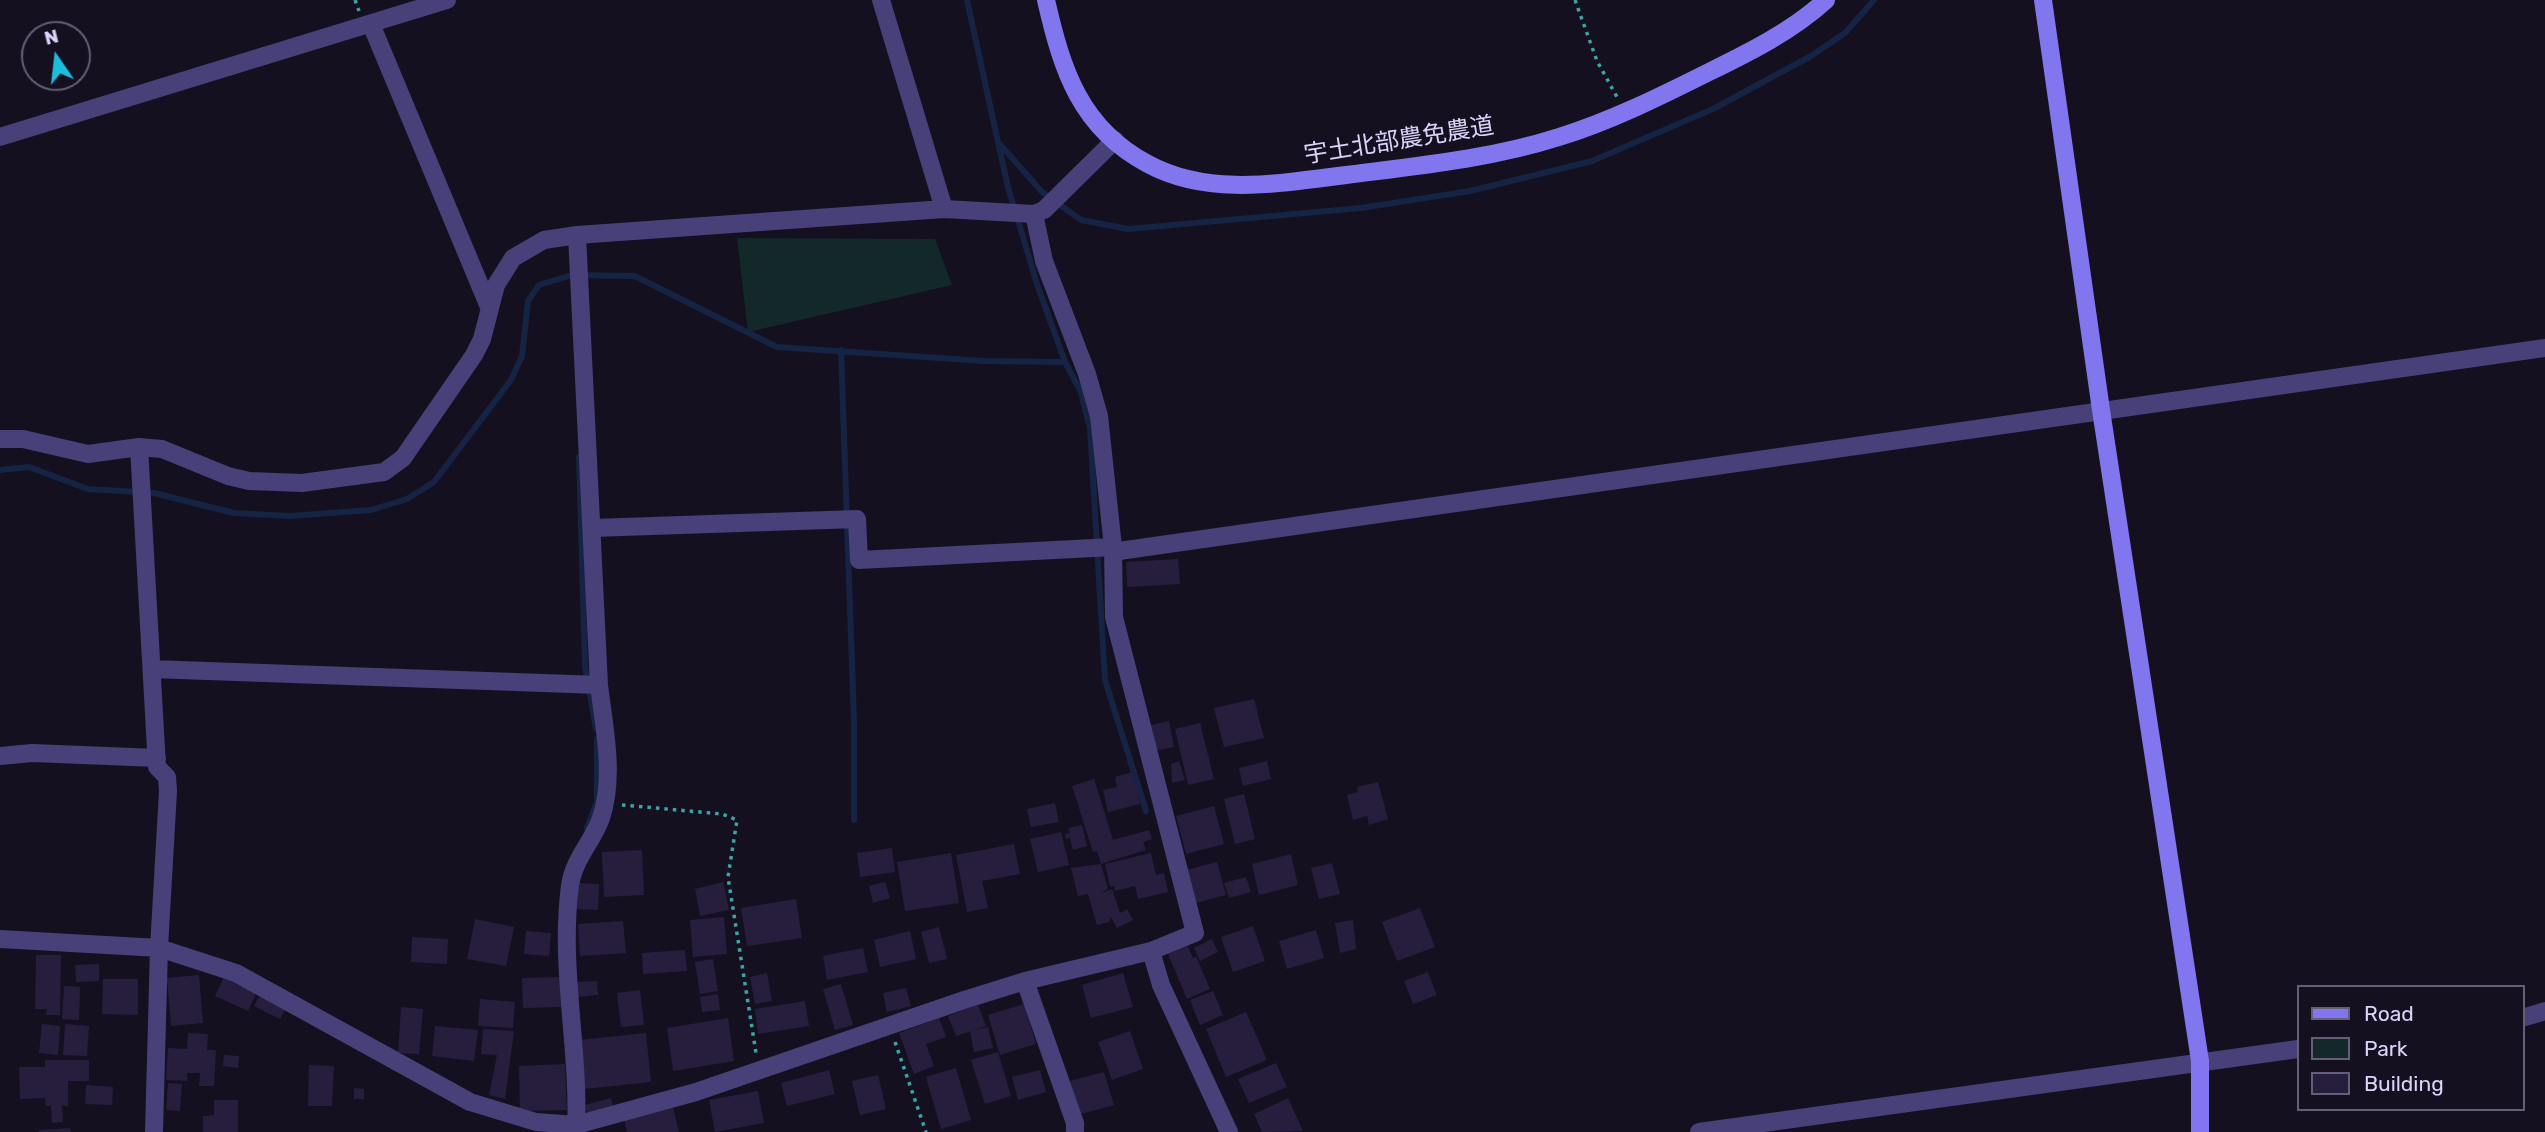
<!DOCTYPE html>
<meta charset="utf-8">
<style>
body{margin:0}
#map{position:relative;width:2545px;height:1132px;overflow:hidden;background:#141020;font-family:Rubik,sans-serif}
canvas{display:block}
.legend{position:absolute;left:2297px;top:985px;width:228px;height:126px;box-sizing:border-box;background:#141020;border:2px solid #645e77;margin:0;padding:9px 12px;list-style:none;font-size:21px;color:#dbd4fa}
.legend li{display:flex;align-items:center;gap:14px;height:35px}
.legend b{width:35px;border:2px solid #645e77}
.north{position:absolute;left:21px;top:21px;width:70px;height:70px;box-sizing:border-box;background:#141020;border:2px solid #645e77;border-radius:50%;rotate:346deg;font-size:19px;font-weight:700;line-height:28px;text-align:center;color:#dbd4fa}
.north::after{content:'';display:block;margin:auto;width:24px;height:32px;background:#1cbcdd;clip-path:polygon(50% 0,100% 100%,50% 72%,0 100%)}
</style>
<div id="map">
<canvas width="2545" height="1132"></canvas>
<ul class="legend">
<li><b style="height:9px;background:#8276ee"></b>Road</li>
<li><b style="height:19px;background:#132829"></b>Park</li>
<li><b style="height:19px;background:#271e3e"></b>Building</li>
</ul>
<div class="north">N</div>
</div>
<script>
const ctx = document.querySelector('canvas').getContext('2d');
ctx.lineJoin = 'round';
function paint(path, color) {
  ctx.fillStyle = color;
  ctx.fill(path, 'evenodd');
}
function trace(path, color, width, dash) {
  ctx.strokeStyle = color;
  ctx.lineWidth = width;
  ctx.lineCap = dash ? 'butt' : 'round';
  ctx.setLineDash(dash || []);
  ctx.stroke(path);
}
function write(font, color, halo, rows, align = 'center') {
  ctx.font = font + ' Rubik,"Noto Sans JP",sans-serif';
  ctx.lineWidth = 7;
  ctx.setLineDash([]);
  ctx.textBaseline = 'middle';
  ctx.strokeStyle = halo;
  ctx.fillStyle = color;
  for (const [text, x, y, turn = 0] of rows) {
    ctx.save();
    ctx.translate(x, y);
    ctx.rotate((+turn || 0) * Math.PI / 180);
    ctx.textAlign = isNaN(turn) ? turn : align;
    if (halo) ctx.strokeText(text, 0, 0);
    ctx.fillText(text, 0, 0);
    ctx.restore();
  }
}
const green = new Path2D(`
 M737,238L935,239L952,285L748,332Z`);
const stream = new Path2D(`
 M967,0L998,142L1042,192L1081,220L1128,229L1361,208L1470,191L1592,161L1713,109L1811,56L1845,33L1874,0
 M998,142L1008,187L1037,284L1065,362L1081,392L1090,428L1105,680L1146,811
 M841,350L854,722V820
 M579,457L585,666L596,729
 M0,470L29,467L88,489L154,493L234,513L290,516L371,510L407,499L434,482L511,380L522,356L528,301L539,285L572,275L635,276L777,347L984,361L1065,362
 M587,828L597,801V739`);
const building = new Path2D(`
 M1178,559L1180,584L1127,587L1126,562Z
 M1254,699L1264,738L1224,747L1214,708Z
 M1169,721L1174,747L1142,753L1137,728Z
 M1200,723L1214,779L1188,785L1175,729Z
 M1179,761L1185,780L1172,783L1171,764Z
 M1267,761L1271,779L1243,786L1239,768Z
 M1132,772L1140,804L1108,812L1103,790L1117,787L1115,777Z
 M1094,779L1113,840L1149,830L1152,839L1143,842L1146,850L1101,864L1097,851L1093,852L1072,786Z
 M1378,782L1388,819L1369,825L1367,816L1353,820L1347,795L1358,792L1357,787Z
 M1244,794L1255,839L1235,844L1224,799Z
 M1055,803L1059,822L1031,827L1027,809Z
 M1214,806L1224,844L1186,854L1176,816Z
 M1082,825L1087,846L1073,850L1070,838L1066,839L1065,834L1070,833L1068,828Z
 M1061,832L1069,865L1038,872L1030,839Z
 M1014,844L1020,874L982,881L988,908L967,912L956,855Z
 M892,848L895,872L860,877L857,853Z
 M642,850L644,895L604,897L602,852Z
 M951,853L959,903L905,911L897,862Z
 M1151,853L1156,875L1164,873L1168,892L1138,899L1135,886L1115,891L1114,886H1110L1105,864Z
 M1291,854L1298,885L1259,895L1252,864Z
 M1217,862L1226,895L1195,903L1186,870Z
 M1332,863L1340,894L1319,899L1311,868Z
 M1101,864L1108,889L1099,894L1112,889L1120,913L1127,909L1133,920L1117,928L1111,917L1109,922L1097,925L1088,894L1078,896L1071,868Z
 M1246,877L1251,892L1229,898L1224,883Z
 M723,882L729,910L700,916L695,889Z
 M885,882L890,898L873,903L869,886Z
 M578,883L599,884L598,910L577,909Z
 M796,899L802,938L747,946L741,908Z
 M1420,908L1435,947L1397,961L1382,922Z
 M724,917L727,954L693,957L690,920Z
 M475,919L514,927L506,966L467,959Z
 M1353,920L1356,949L1340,953L1335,923Z
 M623,921L626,953L580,956L578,924Z
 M1253,926L1265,961L1233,972L1221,937Z
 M939,927L947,959L929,963L921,932Z
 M1316,930L1324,958L1287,969L1279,941Z
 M526,931L551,933L549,956L524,954Z
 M910,931L916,959L880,967L874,940Z
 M412,937L448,939L447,964L411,962Z
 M1212,939L1218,952L1200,961L1194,948Z
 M1188,946L1193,958L1196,956L1210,989L1187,999L1168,954Z
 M863,948L868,972L827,980L823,956Z
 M685,950L687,971L643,974L642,953Z
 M36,955H61L60,1015H46L47,1009H35Z
 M713,959L718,991L700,994L695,962Z
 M99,964V981L76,982L75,965Z
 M1428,972L1437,995L1413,1004L1404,981Z
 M767,973L772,1001L755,1004L750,977Z
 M1123,973L1133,1007L1091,1018L1082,985Z
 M199,975L203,1023L171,1026L167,978Z
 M224,977L257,991L248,1011L215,996Z
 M560,977L561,1007L523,1008L522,978Z
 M103,979H138V1015L102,1014Z
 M597,981L598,995L576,997L575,982Z
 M841,984L853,1025L835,1030L823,989Z
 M64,986L80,987L79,1020L62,1019Z
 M906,988L911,1006L887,1012L883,993Z
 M640,990L644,1025L621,1027L617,993Z
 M1213,991L1223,1015L1200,1025L1190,1000Z
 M718,994L720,1010L702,1012L700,997Z
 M260,995L286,1008L280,1019L254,1006Z
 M480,999L515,1002L513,1028L478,1026Z
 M805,1001L809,1026L758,1034L755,1009Z
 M1024,1004L1036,1044L1000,1055L988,1015Z
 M978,1005L986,1026L956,1036L948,1016Z
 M401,1007L423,1009L419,1054L398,1053Z
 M1246,1012L1267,1060L1226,1077L1206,1029Z
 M728,1018L734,1061L673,1071L667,1028Z
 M939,1018L946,1037L926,1044L934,1066L914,1074L899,1033Z
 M42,1024L60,1026L58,1055L39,1053Z
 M65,1024L89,1026L87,1056L63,1055Z
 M435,1026L478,1030L474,1061L432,1056Z
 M988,1027L993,1048L974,1052L970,1031Z
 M483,1029L514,1031L505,1099L489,1095L497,1055L481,1054Z
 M1130,1031L1143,1069L1112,1080L1098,1042Z
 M188,1033L208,1034L207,1050H216L214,1086H199L200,1073H187V1081L166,1080L168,1048L187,1049Z
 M646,1033L651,1082L584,1089L579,1040Z
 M998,1052L1011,1096L985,1104L971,1060Z
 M224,1055L239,1056L238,1068L223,1066Z
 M45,1060H89V1081H68V1107L62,1105L63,1122L52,1123L51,1106H46L45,1098L20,1099L19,1067H45Z
 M1276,1063L1287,1087L1249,1103L1238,1079Z
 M565,1064L567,1110L520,1111L519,1066Z
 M309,1065L334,1066L332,1106H308Z
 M956,1068L971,1120L941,1129L926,1077Z
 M829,1070L835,1094L787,1106L781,1083Z
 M1040,1070L1046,1092L1018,1100L1012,1077Z
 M1104,1072L1114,1105L1078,1115L1070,1081Z
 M878,1075L886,1109L860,1115L852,1081Z
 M168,1083L182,1084L180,1111L166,1110Z
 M86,1085L113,1087L112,1105L85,1104Z
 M354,1088L364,1089V1099H354Z
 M758,1091L764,1123L715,1132L709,1100Z
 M611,1098L614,1111L588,1117L585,1105Z
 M1288,1098L1303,1131L1262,1132L1254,1114Z
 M214,1100H238V1132H203V1116L214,1115Z
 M673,1108L679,1132H627L624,1119Z
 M70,1128L71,1132H39V1130Z`);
const path = new Path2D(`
 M355,0L359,11
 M1575,0L1597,61L1617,97
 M622,805L722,814L737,820L728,877L756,1053
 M895,1042L926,1132`);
const street = new Path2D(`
 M881,0L944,209
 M371,24L489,307
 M0,137L447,0
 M0,439H23L88,454L139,447L162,449L228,476L249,481L302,483L384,472L403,458L474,355L482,339L496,285L513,258L544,240L577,235L944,209L1034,214L1044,210L1115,140
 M139,447L157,767L167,777L168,791L159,948L154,1132
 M593,528L857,519L859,560L1113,547
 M1112,552L2545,348
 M152,669L599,685
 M0,756L32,753L157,758
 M0,939L159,948L236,973L470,1102L536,1122L576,1125L696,1092L964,1000L1025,981L1151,951L1195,933L1114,617L1113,547L1099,416L1087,374L1044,261L1034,214
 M1151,951L1161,985L1229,1132
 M1025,981L1075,1123V1132
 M2522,1018L2545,1011
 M576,1132C580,1050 559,967 570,886C573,860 593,841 601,818C615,776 604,727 599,685L577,235
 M1699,1132L2298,1049`);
const secondary = new Path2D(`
 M1046,0C1062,70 1080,128 1148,164C1209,197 1281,183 1346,175C1417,166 1490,159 1559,137C1611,121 1661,96 1709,72C1750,52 1792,31 1826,0
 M2043,0L2101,410L2200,1061V1132`);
const streetNames = [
 ["宇土北部農免農道",1399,141,-9]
];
paint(green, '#132829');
trace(stream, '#152444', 6);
paint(building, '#271e3e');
trace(path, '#3da3a4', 3.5, [3.5, 5]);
trace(street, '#474079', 18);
trace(secondary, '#8276ee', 18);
write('24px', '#dbd4fa', '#141020', streetNames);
</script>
